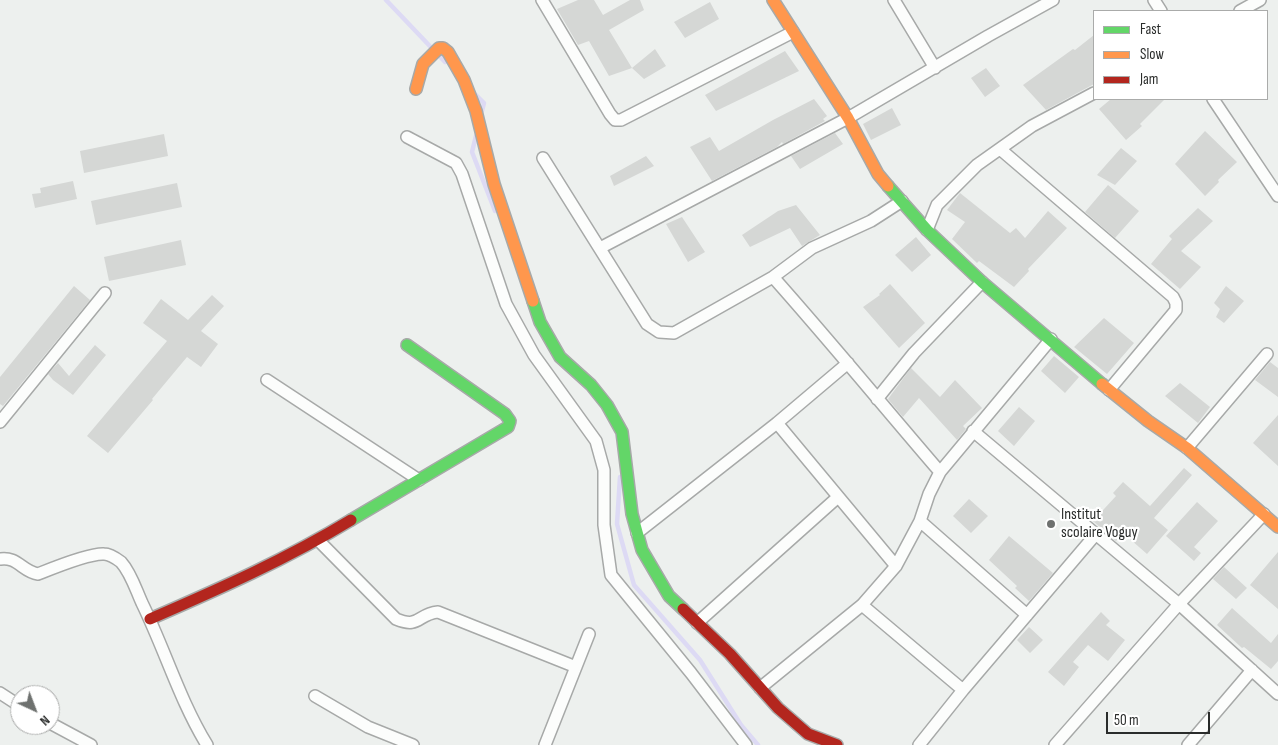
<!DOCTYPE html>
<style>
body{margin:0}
#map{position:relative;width:1278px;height:745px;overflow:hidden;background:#edf0ee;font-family:"Sofia Sans Condensed",sans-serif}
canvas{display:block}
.legend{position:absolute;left:1093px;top:10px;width:175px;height:90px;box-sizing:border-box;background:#fff;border:1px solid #aaabaa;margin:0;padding:6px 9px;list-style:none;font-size:15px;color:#2a2c2b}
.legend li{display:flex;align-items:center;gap:10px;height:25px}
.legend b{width:25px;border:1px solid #aaabaa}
.north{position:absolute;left:10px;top:685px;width:50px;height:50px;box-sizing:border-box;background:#fff;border:1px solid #aaabaa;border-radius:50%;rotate:137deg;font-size:14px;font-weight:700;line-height:20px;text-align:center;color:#2a2c2b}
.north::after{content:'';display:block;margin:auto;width:18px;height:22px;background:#6e716f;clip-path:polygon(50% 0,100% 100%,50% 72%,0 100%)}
.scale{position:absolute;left:1106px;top:712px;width:104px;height:22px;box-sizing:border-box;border:2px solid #2a2c2b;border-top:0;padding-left:6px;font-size:15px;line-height:18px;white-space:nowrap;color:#2a2c2b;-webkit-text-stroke:4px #fff;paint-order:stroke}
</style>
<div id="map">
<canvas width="1278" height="745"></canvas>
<ul class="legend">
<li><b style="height:6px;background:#63d668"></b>Fast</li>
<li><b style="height:6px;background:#ff974d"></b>Slow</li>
<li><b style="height:6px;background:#b3261e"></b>Jam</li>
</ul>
<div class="north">N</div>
<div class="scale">50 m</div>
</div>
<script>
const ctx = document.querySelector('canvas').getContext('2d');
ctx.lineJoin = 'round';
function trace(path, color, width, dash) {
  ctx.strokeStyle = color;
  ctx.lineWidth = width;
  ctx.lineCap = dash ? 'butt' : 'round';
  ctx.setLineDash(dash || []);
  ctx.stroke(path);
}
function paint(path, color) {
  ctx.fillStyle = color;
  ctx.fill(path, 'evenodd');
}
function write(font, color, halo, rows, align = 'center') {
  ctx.font = font + ' "Sofia Sans Condensed",sans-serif';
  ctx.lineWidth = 4.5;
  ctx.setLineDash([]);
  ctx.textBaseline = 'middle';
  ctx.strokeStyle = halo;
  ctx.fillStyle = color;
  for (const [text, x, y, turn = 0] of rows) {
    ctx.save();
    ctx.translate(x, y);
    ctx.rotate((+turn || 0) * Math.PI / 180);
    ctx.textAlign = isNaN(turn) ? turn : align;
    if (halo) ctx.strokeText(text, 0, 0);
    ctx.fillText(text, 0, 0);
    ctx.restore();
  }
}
const stream = new Path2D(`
 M386,0L445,62
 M476,95L484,103L482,111
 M476,136L472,152L495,211
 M620,477L617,524L634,585L700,660L741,725L758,745`);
const building = new Path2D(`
 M578,0H594L603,15L630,0H640L644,10L609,30L632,68L609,76L589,41L578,45L557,9Z
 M710,2L719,19L685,38L674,22Z
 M1094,35V84L1046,110L1023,85L1073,49L1075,50Z
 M655,49L666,66L644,79L632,68Z
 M785,51L799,71L716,111L705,95Z
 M986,68L1000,86L985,97L971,78Z
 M814,99L827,116L823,119L825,121L783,144L782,142L777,147L712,181L690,147L710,137L719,151L773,120Z
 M1111,99H1165L1140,124L1142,126L1126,140L1099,109Z
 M892,108L901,125L871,140L863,124Z
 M1205,131L1237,162L1218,180L1219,182L1205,196L1175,164Z
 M835,133L843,144L800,169L791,156Z
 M164,134L168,156L84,173L80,151Z
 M1121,148L1137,161L1115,185L1097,175Z
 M646,156L654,166L614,186L610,176Z
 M73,181L77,199L35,208L32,194L41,193L40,188Z
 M177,183L182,207L96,225L91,201Z
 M1108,185L1139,211L1115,238L1085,212Z
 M960,193L1010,233L1016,228L1025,238L1048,211L1067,228L1028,269L1029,271L1014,287L979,261L977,263L952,239L965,222L947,210Z
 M796,205L820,235L802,246L790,228L750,247L742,235L778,211Z
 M1198,208L1213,221L1181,251L1201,267L1180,289L1151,264L1172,239L1169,236Z
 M682,217L705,252L688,262L666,224Z
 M916,237L931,255L912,272L895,255Z
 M181,240L186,265L109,281L104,257Z
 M890,284L925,323L899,348L863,307L880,295L879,294Z
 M74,286L90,300L3,406L0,404V377Z
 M1226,286L1244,301L1224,323L1216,317L1220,309L1214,303Z
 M212,295L224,306L201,331L218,344L201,367L187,357L152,399L153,400L108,453L87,436L167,341L143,323L161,299L188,320Z
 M1104,318L1134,343L1107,374L1074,347Z
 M95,345L106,355L73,395L53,380L48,374L58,363L69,376Z
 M1054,356L1079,377L1065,393L1041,371Z
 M1270,362L1278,368V397L1255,380Z
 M911,368L940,397L955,380L982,408L963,426L966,429L957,440L919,398L903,417L888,399Z
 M1180,383L1210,407L1198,423L1165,396Z
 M1019,407L1035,421L1014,446L998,431Z
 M1278,415V466L1253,443Z
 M1184,468L1192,475L1154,518L1168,530L1147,554L1123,533L1116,541L1093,521L1116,496L1113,493L1123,482L1150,506Z
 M969,499L988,516L971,533L953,516Z
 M1197,502L1218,521L1194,547L1201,553L1194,561L1166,536Z
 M1009,536L1053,573L1029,601L1015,588L1017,586L989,560Z
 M1278,552V609L1250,585Z
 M1224,567L1247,588L1236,599L1213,579Z
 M1232,608L1271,643L1278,634V661L1271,669L1244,647L1242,648L1217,625Z
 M1101,612L1110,621L1106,625L1125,640L1108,661L1088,645L1073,662L1079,667L1064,686L1048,672Z
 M1029,627L1043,640L1030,653L1017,640Z`);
const street = new Path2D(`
 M542,0L610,114L615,120H621L793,32
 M894,0L935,68
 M1154,0L1161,11
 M1240,11L1260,0
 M1213,99L1278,196
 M407,137L456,163L462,174L506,304L534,355L596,441L604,470V525L611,575L691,673L746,745
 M1000,149L1173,297L1176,303V310L1109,390
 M543,158L647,324L659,332L674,333L773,277L812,248L871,221L902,201
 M927,230L937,205L977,165L1032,126L1094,93
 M600,248L848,118L988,36L1053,0
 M773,277C830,341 884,407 940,472
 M267,380L419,480
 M877,399L914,353L982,282
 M0,422L105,293
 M777,423L896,566
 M973,431L1179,604L1278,694
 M1187,448L1267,354
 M920,521L1027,615
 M637,533L777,423L848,363
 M318,540L396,619C420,629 417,614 438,612L576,667
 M0,559C17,556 23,572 38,574C53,568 89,553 104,554C109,554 117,559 121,562C131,573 136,590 142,603C165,650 180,701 207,745
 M862,605L963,690
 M697,623L838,497
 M760,688L862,605L896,566L920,521L929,494L940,472L1051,339
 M0,693L20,706
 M315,696L368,727L413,745
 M50,723L91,745
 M545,745L589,634
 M919,745L963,690L1096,534
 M1055,745L1179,604L1264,514
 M1188,745L1252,670`);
const fast = new Path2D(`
 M888,186L927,230L982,282L1102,384
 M533,301L540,322L560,357L591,385L607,405L622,432L632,514L642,550L669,596L683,609
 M351,520L508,427L510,421L505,414L407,345`);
const slow = new Path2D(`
 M773,0L848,118L878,174L888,186
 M416,89L423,64L439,48H443L448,52L464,80L476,111L494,184L533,301
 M1102,384L1148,421L1187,448L1278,527`);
const jam = new Path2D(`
 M683,609L730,654L778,708L808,734L837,745
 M150,619C219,589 287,559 351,520`);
const markers = [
 [1051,524,5,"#6e716f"]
];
const poiNames = [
 ["Institut",1061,515],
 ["scolaire Voguy",1061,533]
];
trace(stream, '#dddaf4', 4.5);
paint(building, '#d5d7d5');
trace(street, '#a7a9a8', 14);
trace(fast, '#a7a9a8', 14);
trace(slow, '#a7a9a8', 14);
trace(jam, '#a7a9a8', 14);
trace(street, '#fcfdfc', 11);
trace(fast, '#63d668', 11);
trace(slow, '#ff974d', 11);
trace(jam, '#b3261e', 11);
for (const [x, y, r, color] of markers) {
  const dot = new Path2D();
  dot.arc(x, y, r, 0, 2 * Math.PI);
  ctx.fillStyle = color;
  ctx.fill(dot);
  trace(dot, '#fff', 2);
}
write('16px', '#2a2c2b', '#fff', poiNames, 'left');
</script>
